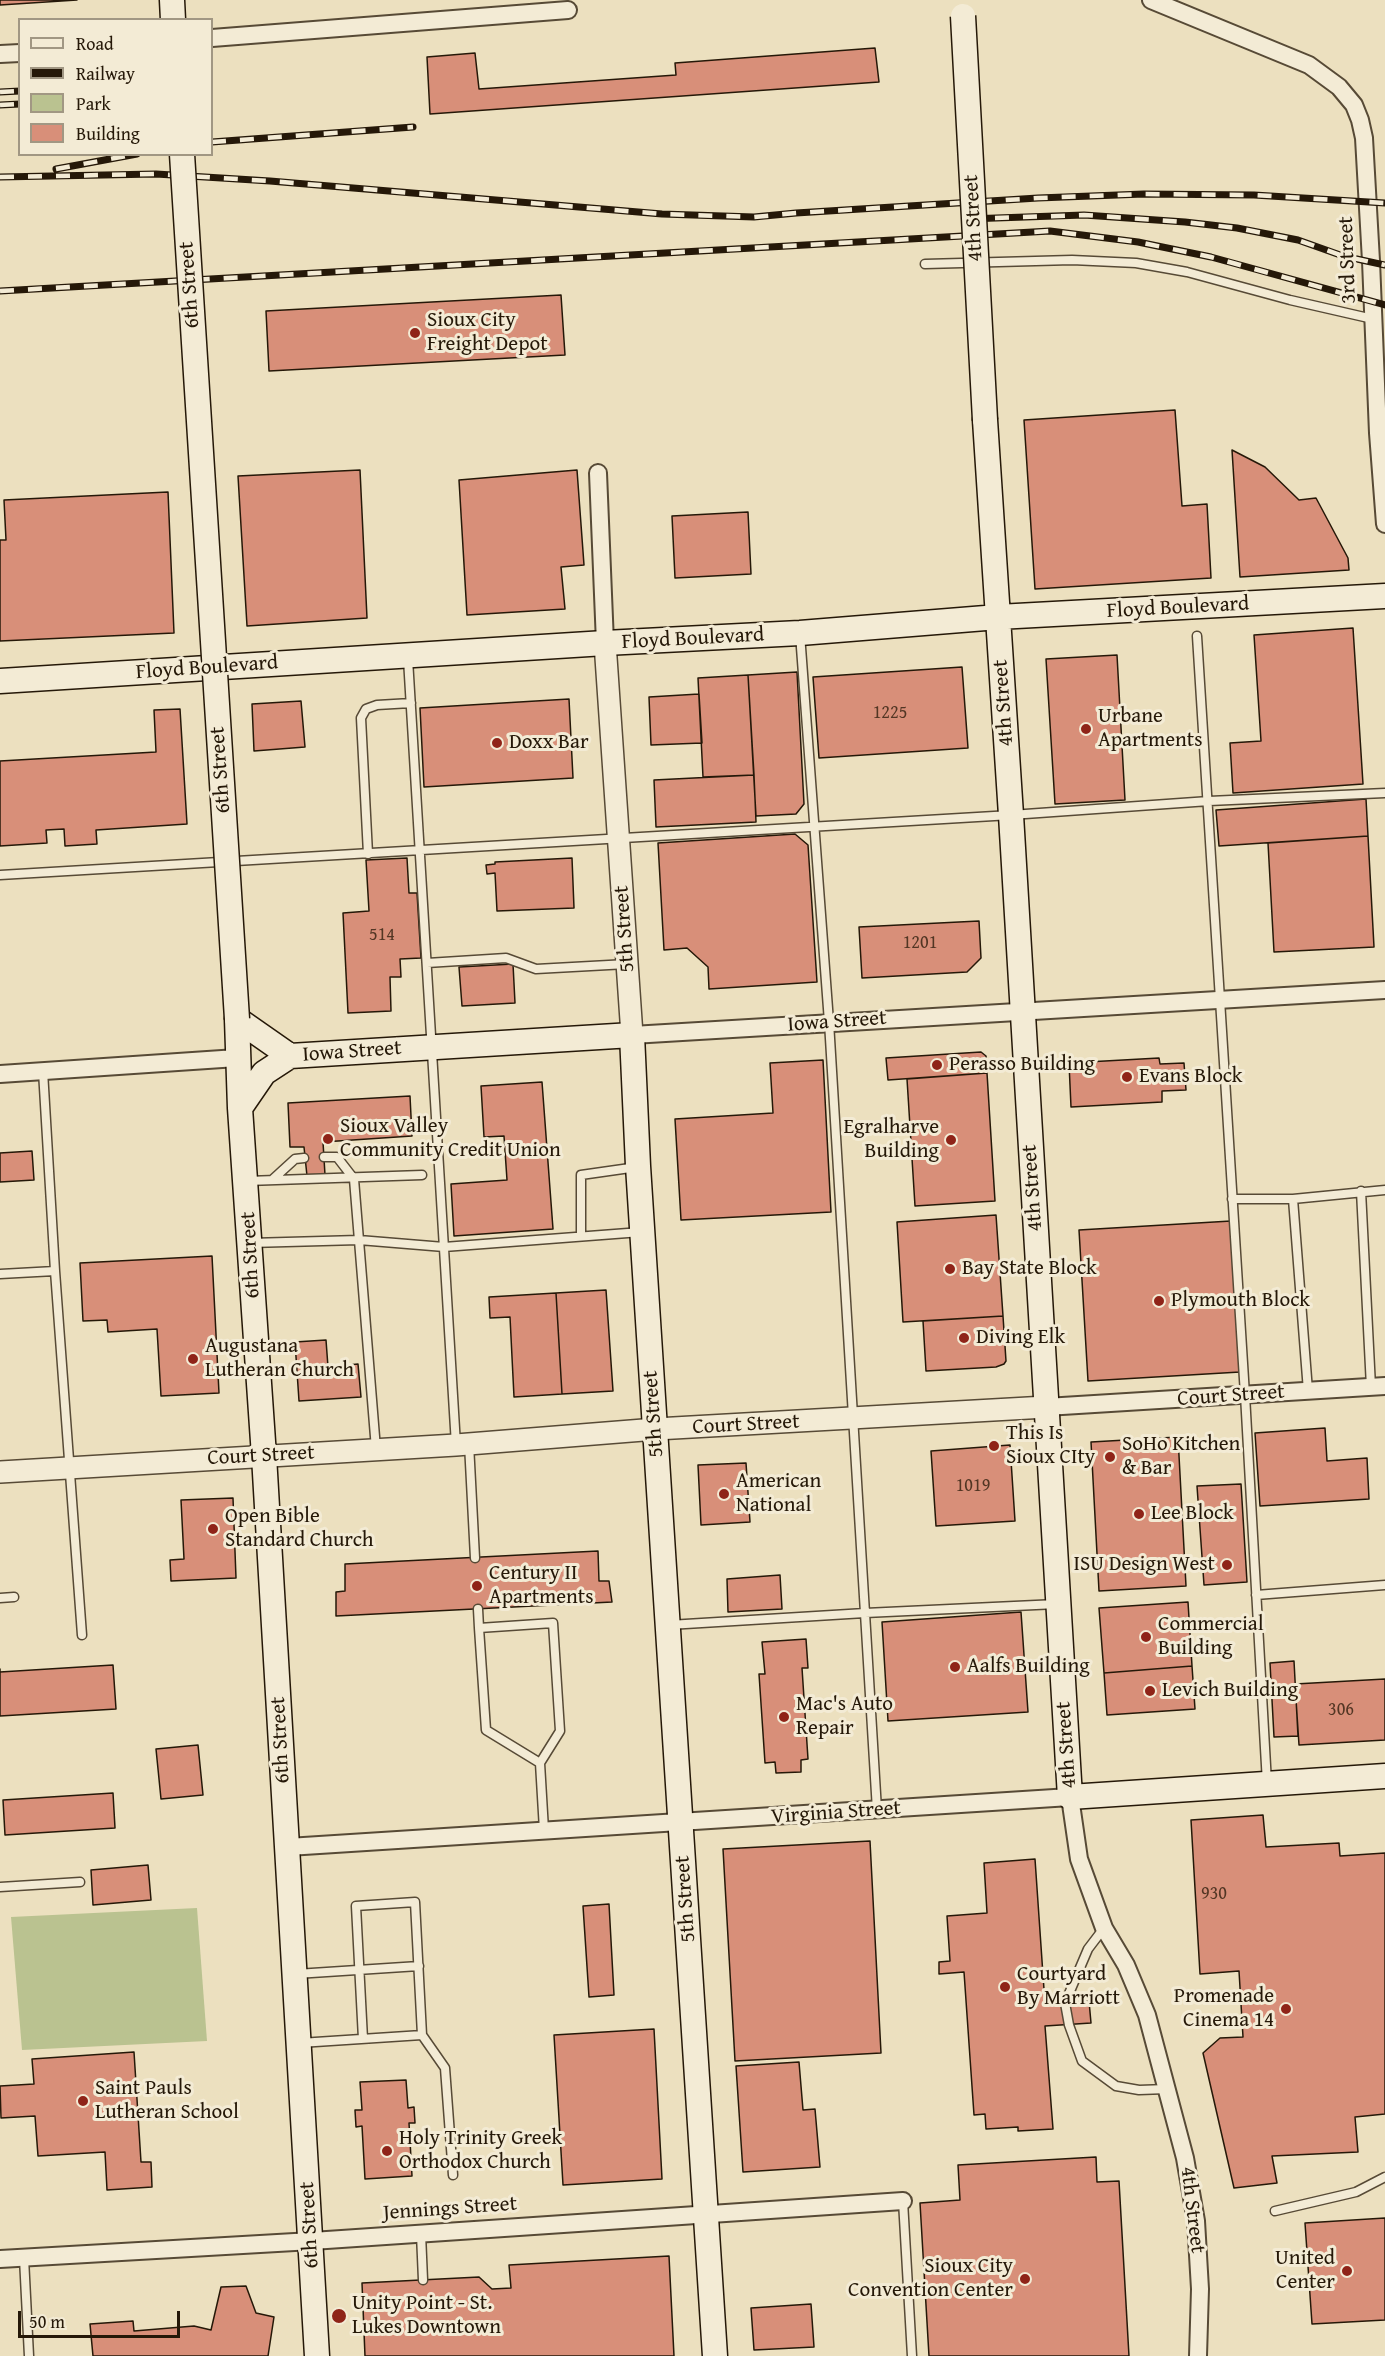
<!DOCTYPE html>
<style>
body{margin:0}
#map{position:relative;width:1385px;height:2356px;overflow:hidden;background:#ece0bf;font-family:"Gentium Book Plus",serif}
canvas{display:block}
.legend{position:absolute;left:18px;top:18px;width:195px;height:138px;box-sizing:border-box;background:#f3ebd5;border:2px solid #a19783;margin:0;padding:8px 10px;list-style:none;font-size:18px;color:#251808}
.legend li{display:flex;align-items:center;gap:12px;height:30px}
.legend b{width:30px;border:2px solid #a19783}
.scale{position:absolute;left:18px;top:2311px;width:162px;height:27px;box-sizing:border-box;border:3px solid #251808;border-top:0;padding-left:8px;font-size:18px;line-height:21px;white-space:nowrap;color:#251808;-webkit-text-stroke:4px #f3ebd5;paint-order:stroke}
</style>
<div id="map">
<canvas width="1385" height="2356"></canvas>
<ul class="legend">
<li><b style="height:8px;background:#f3ebd5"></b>Road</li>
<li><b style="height:8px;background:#251808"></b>Railway</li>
<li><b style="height:16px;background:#bac290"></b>Park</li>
<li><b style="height:16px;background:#d88f79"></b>Building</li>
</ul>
<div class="scale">50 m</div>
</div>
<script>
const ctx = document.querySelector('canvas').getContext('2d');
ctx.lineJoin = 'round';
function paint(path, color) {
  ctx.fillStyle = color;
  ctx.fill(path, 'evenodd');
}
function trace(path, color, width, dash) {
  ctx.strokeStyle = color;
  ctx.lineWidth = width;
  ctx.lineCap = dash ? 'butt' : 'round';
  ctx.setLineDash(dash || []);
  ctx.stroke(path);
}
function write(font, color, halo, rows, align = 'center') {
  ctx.font = font + ' "Gentium Book Plus",serif';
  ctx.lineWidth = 6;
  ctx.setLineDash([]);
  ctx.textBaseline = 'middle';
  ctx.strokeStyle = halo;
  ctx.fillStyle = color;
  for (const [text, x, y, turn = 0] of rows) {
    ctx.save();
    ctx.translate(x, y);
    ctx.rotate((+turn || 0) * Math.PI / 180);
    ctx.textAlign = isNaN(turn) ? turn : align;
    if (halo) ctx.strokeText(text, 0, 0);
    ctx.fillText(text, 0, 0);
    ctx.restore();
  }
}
const green = new Path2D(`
 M197,1908L207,2041L22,2050L11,1917Z`);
const building = new Path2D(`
 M0,0H77L0,5Z
 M875,48L879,82L430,114L427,57L475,53L479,89L676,75L675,63Z
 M561,295L565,355L269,371L266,311Z
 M1175,410L1182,506L1207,504L1211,578L1035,589L1024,420Z
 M1232,450L1265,467L1299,500L1316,498L1348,558L1349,570L1240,577Z
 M360,470L367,618L247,626L238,476Z
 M577,470L584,565L561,567L565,609L467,615L459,480Z
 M168,492L174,633L0,641V540H6L4,500Z
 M748,512L751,574L675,578L672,516Z
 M1353,628L1363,784L1233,793L1230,743L1261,741L1254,635Z
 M1117,655L1125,800L1055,804L1046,659Z
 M962,667L968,748L819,758L813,677Z
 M797,672L804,804L796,814L756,816L748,675Z
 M748,675L754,775L703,777L698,678Z
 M699,694L702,743L651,745L649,697Z
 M569,699L573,778L424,787L420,708Z
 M301,701L305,747L254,751L252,704Z
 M180,709L187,824L96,830L97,844L65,846L64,829L46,830L47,843L0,846V761L156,752L154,710Z
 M754,775L756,822L656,827L654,780Z
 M1366,799L1368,836L1219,846L1216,810Z
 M795,834L808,845L817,982L709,989L708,967L687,948L664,950L658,843Z
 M1368,836L1374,947L1274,952L1268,843Z
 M407,858L409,893H417L421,958L400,959L401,977H390L391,1011L348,1013L343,913L369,911L366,860Z
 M572,858L574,908L497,911L495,873L487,874L486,865L495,864V862Z
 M979,921L981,958L967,972L862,978L859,927Z
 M513,964L515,1003L462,1006L459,967Z
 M981,1052L986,1056L987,1073L888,1080L886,1058Z
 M1159,1058L1160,1064L1184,1063L1186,1090L1162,1091V1102L1071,1107L1069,1063Z
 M823,1060L831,1212L681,1220L675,1119L773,1113L770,1063Z
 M987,1073L995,1201L915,1206L907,1079Z
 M542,1082L553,1229L454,1236L451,1184L507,1180L504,1136L484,1137L481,1086Z
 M410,1096L412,1136L323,1142L325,1175L307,1176L304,1147H290L288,1103Z
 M32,1151L34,1180L0,1182V1153Z
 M996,1215L1003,1316L903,1322L897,1222Z
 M1231,1221L1240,1372L1088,1381L1079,1230Z
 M212,1256L219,1393L161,1396L157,1329L108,1332L107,1320L83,1321L80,1263Z
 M606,1290L613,1391L562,1394L556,1293Z
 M556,1293L562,1394L514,1397L510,1317L490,1318L489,1297Z
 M1003,1316L1006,1361L1004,1364L996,1367L926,1371L923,1321Z
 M326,1340L328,1367L358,1364L361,1397L299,1401L295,1342Z
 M1325,1428L1327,1461L1367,1458L1369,1499L1260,1506L1255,1433Z
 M1178,1437L1186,1586L1099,1591L1091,1442Z
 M1010,1445L1015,1521L936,1526L931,1451Z
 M746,1463L750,1522L701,1525L698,1465Z
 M1241,1484L1247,1582L1204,1585L1197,1486Z
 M233,1498L236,1578L171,1581L170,1560L184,1559L181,1500Z
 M598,1551L599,1581H609L612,1602L336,1616V1592L345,1591V1564Z
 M780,1575L782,1609L728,1612L727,1579Z
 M1188,1602L1192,1666L1104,1673L1099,1608Z
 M1021,1612L1028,1712L888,1721L882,1622Z
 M806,1639L808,1668H802L808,1759L801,1760V1772L776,1773L775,1762L765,1763L759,1674H765L762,1642Z
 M1294,1661L1298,1736L1274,1737L1270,1663Z
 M113,1665L116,1709L0,1716V1669V1672Z
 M1192,1666L1195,1709L1107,1715L1104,1673Z
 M1385,1679V1740L1299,1745L1295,1684Z
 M198,1745L203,1795L161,1799L156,1749Z
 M113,1793L115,1828L5,1835L3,1800Z
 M1263,1815L1266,1847L1339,1843L1340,1856L1385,1853V2114L1355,2117L1358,2152L1272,2156L1277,2183L1234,2188L1203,2053L1220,2038L1243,2037L1239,1971L1200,1974L1191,1820Z
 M870,1841L881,2053L735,2061L723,1849Z
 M1035,1859L1045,2004L1089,2001L1091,2023L1045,2026L1053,2129L1018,2131V2127L986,2129L985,2114L974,2115L964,1972L939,1974V1962L950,1961L947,1916L987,1913L984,1863Z
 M148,1865L151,1900L93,1905L91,1870Z
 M609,1904L614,1995L589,1997L583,1906Z
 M654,2029L662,2179L563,2185L554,2035Z
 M134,2052L141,2162H151L152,2187L107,2190L105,2152L38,2156L35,2116L1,2118L0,2086L34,2084L32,2059Z
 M799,2062L803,2110L815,2109L820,2167L743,2172L736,2066Z
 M406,2080L408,2108L414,2107L415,2123H409L412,2176L365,2179L362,2126L356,2127L355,2110H362L360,2082Z
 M1096,2157L1097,2182L1119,2181L1129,2356H929L920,2203L960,2200L958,2165Z
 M1385,2218V2320L1312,2324L1305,2223Z
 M669,2256L674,2356H365L362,2283L479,2277L492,2289L511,2288L509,2265Z
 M246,2286L256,2313L274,2317L268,2356H93L90,2324L133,2321L134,2331L194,2326L211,2330L221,2287Z
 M811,2304L814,2347L754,2350L751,2308Z`);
const service = new Path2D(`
 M925,264L1072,260L1136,263L1187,272L1290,300L1373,319
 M800,634L829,1022L877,1810
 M1197,636L1245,1395L1267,1783
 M408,659L456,1445
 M368,854L361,718L366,709L377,705L411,703
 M0,875L1011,815L1209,801L1385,793
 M427,963L506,958L536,969L627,964
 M43,1071L55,1271L82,1635
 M324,1157H337L354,1179L376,1449
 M272,1180L295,1159L304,1158
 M247,1181L422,1175
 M1361,1191L1371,1387
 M1232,1199H1293L1308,1391
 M1293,1199L1385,1190
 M581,1235V1175L637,1167
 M250,1243L359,1240L444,1247L641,1232
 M0,1274L55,1271
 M469,1444L475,1558
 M1256,1595L1385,1585
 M0,1598L14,1597
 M478,1609L479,1628
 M669,1625L865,1613L1057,1604
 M540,1763L486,1730L479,1628L553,1623L560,1731L540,1763L544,1830
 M0,1887L80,1882
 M1104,1928L1088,1949L1065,2003L1069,2025L1082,2061L1116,2086L1139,2090L1167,2089
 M296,1974L419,1966
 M363,2039L356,1906L415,1902L422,2035L445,2068L453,2175
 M300,2043L422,2035
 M903,2201L912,2356
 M1275,2211L1356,2192L1385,2177
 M421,2234L423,2280
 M24,2258L29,2356`);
const minor = new Path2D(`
 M1151,0L1309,65L1339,87L1354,105L1360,120L1364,138L1371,261L1378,433L1385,524
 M212,38L568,10
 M0,54L20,53
 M598,473L605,643
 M632,1035L1385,990
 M0,1074L237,1058
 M1046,1407L1385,1386
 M288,1847L1070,1797L1079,1859L1104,1928L1126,1965L1147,2015L1185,2158L1196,2221L1200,2289L1198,2356
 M0,2259L312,2241L903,2201`);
const tertiary = new Path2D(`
 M605,643L632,1035
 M0,1472L456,1445L656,1429L1046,1407`);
const secondary = new Path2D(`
 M172,0L173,20
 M985,420L1011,815L1070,1797L1385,1776
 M0,681L605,643L800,633L998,617L1385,596
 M237,1019L240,1108L264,1456L317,2356
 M237,1019L290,1056
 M240,1108L264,1073L290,1056L632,1035L638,1166L715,2356`);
const rail = new Path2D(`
 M0,92L20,91
 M0,105L20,104
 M212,142L413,127
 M56,169L137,154
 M0,177L156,174L270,181L662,214L754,217L796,213L1038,198L1144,194L1254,195L1385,203
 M967,219L1084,215L1185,222L1237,228L1298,240L1343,256L1385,265
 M0,291L1050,231L1138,242L1211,257L1385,305`);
const secondaryBridge = new Path2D(`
 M963,16L985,420
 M182,154L237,1019`);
const markers = [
 [415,333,6,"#8f2418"],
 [1086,729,6,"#8f2418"],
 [497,743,6,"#8f2418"],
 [937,1065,6,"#8f2418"],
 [1127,1077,6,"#8f2418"],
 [328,1139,6,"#8f2418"],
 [951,1140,6,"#8f2418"],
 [950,1269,6,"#8f2418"],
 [1159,1301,6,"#8f2418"],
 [964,1338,6,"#8f2418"],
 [193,1359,6,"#8f2418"],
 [994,1446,6,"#8f2418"],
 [1110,1457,6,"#8f2418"],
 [724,1494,6,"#8f2418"],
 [1139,1514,6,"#8f2418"],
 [213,1529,6,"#8f2418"],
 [1227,1565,6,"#8f2418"],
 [477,1586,6,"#8f2418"],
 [1146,1637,6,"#8f2418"],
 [955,1667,6,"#8f2418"],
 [1150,1691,6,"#8f2418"],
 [784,1717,6,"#8f2418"],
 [1005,1987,6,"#8f2418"],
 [1286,2009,6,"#8f2418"],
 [83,2101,6,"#8f2418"],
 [387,2151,6,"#8f2418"],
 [1347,2271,6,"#8f2418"],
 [1025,2279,6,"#8f2418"],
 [339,2316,8,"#8f2418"]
];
const numberNames = [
 ["1225",890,713],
 ["514",382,935],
 ["1201",920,943],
 ["1019",973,1486],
 ["306",1341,1710],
 ["930",1214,1894]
];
const streetNames = [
 ["4th Street",974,218,-93],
 ["3rd Street",1348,260,-92],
 ["6th Street",190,285,-94],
 ["Floyd Boulevard",1178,608,-3],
 ["Floyd Boulevard",693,639,-3],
 ["Floyd Boulevard",207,668,-4],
 ["4th Street",1004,703,-94],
 ["6th Street",221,770,-94],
 ["5th Street",625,929,-94],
 ["Iowa Street",837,1022,-4],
 ["Iowa Street",352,1052,-4],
 ["4th Street",1033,1188,-94],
 ["6th Street",251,1255,-93],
 ["Court Street",1231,1396,-4],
 ["5th Street",654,1414,-94],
 ["Court Street",746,1425,-3],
 ["Court Street",261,1456,-3],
 ["6th Street",281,1740,-93],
 ["4th Street",1067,1745,-94],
 ["Virginia Street",836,1813,-4],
 ["5th Street",686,1899,-94],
 ["Jennings Street",450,2209,-4],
 ["4th Street",1192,2210,83],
 ["6th Street",310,2225,-93]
];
const poiNames = [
 ["Sioux City",427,321],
 ["Freight Depot",427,345],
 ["Urbane",1098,717],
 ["Apartments",1098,741],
 ["Doxx Bar",509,743],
 ["Perasso Building",949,1065],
 ["Evans Block",1139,1077],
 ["Sioux Valley",340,1127],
 ["Community Credit Union",340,1151],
 ["Egralharve",939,1128,"right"],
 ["Building",939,1152,"right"],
 ["Bay State Block",962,1269],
 ["Plymouth Block",1171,1301],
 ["Diving Elk",976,1338],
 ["Augustana",205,1347],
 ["Lutheran Church",205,1371],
 ["This Is",1006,1434],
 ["Sioux CIty",1006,1458],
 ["SoHo Kitchen",1122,1445],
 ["& Bar",1122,1469],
 ["American",736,1482],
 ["National",736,1506],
 ["Lee Block",1151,1514],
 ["Open Bible",225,1517],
 ["Standard Church",225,1541],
 ["ISU Design West",1215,1565,"right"],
 ["Century II",489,1574],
 ["Apartments",489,1598],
 ["Commercial",1158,1625],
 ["Building",1158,1649],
 ["Aalfs Building",967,1667],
 ["Levich Building",1162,1691],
 ["Mac's Auto",796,1705],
 ["Repair",796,1729],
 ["Courtyard",1017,1975],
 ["By Marriott",1017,1999],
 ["Promenade",1274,1997,"right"],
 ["Cinema 14",1274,2021,"right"],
 ["Saint Pauls",95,2089],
 ["Lutheran School",95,2113],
 ["Holy Trinity Greek",399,2139],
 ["Orthodox Church",399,2163],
 ["United",1335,2259,"right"],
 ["Center",1335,2283,"right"],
 ["Sioux City",1013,2267,"right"],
 ["Convention Center",1013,2291,"right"],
 ["Unity Point - St.",352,2304],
 ["Lukes Downtown",352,2328]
];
paint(green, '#bac290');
paint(building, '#d88f79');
trace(building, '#251808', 1.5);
trace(service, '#574a36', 11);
trace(minor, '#574a36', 20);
trace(tertiary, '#574a36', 24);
trace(secondary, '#251808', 27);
trace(service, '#f3ebd5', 8);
trace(minor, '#f3ebd5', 16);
trace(tertiary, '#f3ebd5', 21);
trace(secondary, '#f3ebd5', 24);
trace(rail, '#251808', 7);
trace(rail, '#f3ebd5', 4.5, [14]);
trace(secondaryBridge, '#251808', 27, []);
trace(secondaryBridge, '#f3ebd5', 24);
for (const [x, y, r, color] of markers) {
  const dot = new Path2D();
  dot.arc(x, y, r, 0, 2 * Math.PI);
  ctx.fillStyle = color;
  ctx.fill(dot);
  trace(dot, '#f3ebd5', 2);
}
write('18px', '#523624', null, numberNames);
write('21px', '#251808', '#f3ebd5', streetNames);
write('21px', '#251808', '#f3ebd5', poiNames, 'left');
</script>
